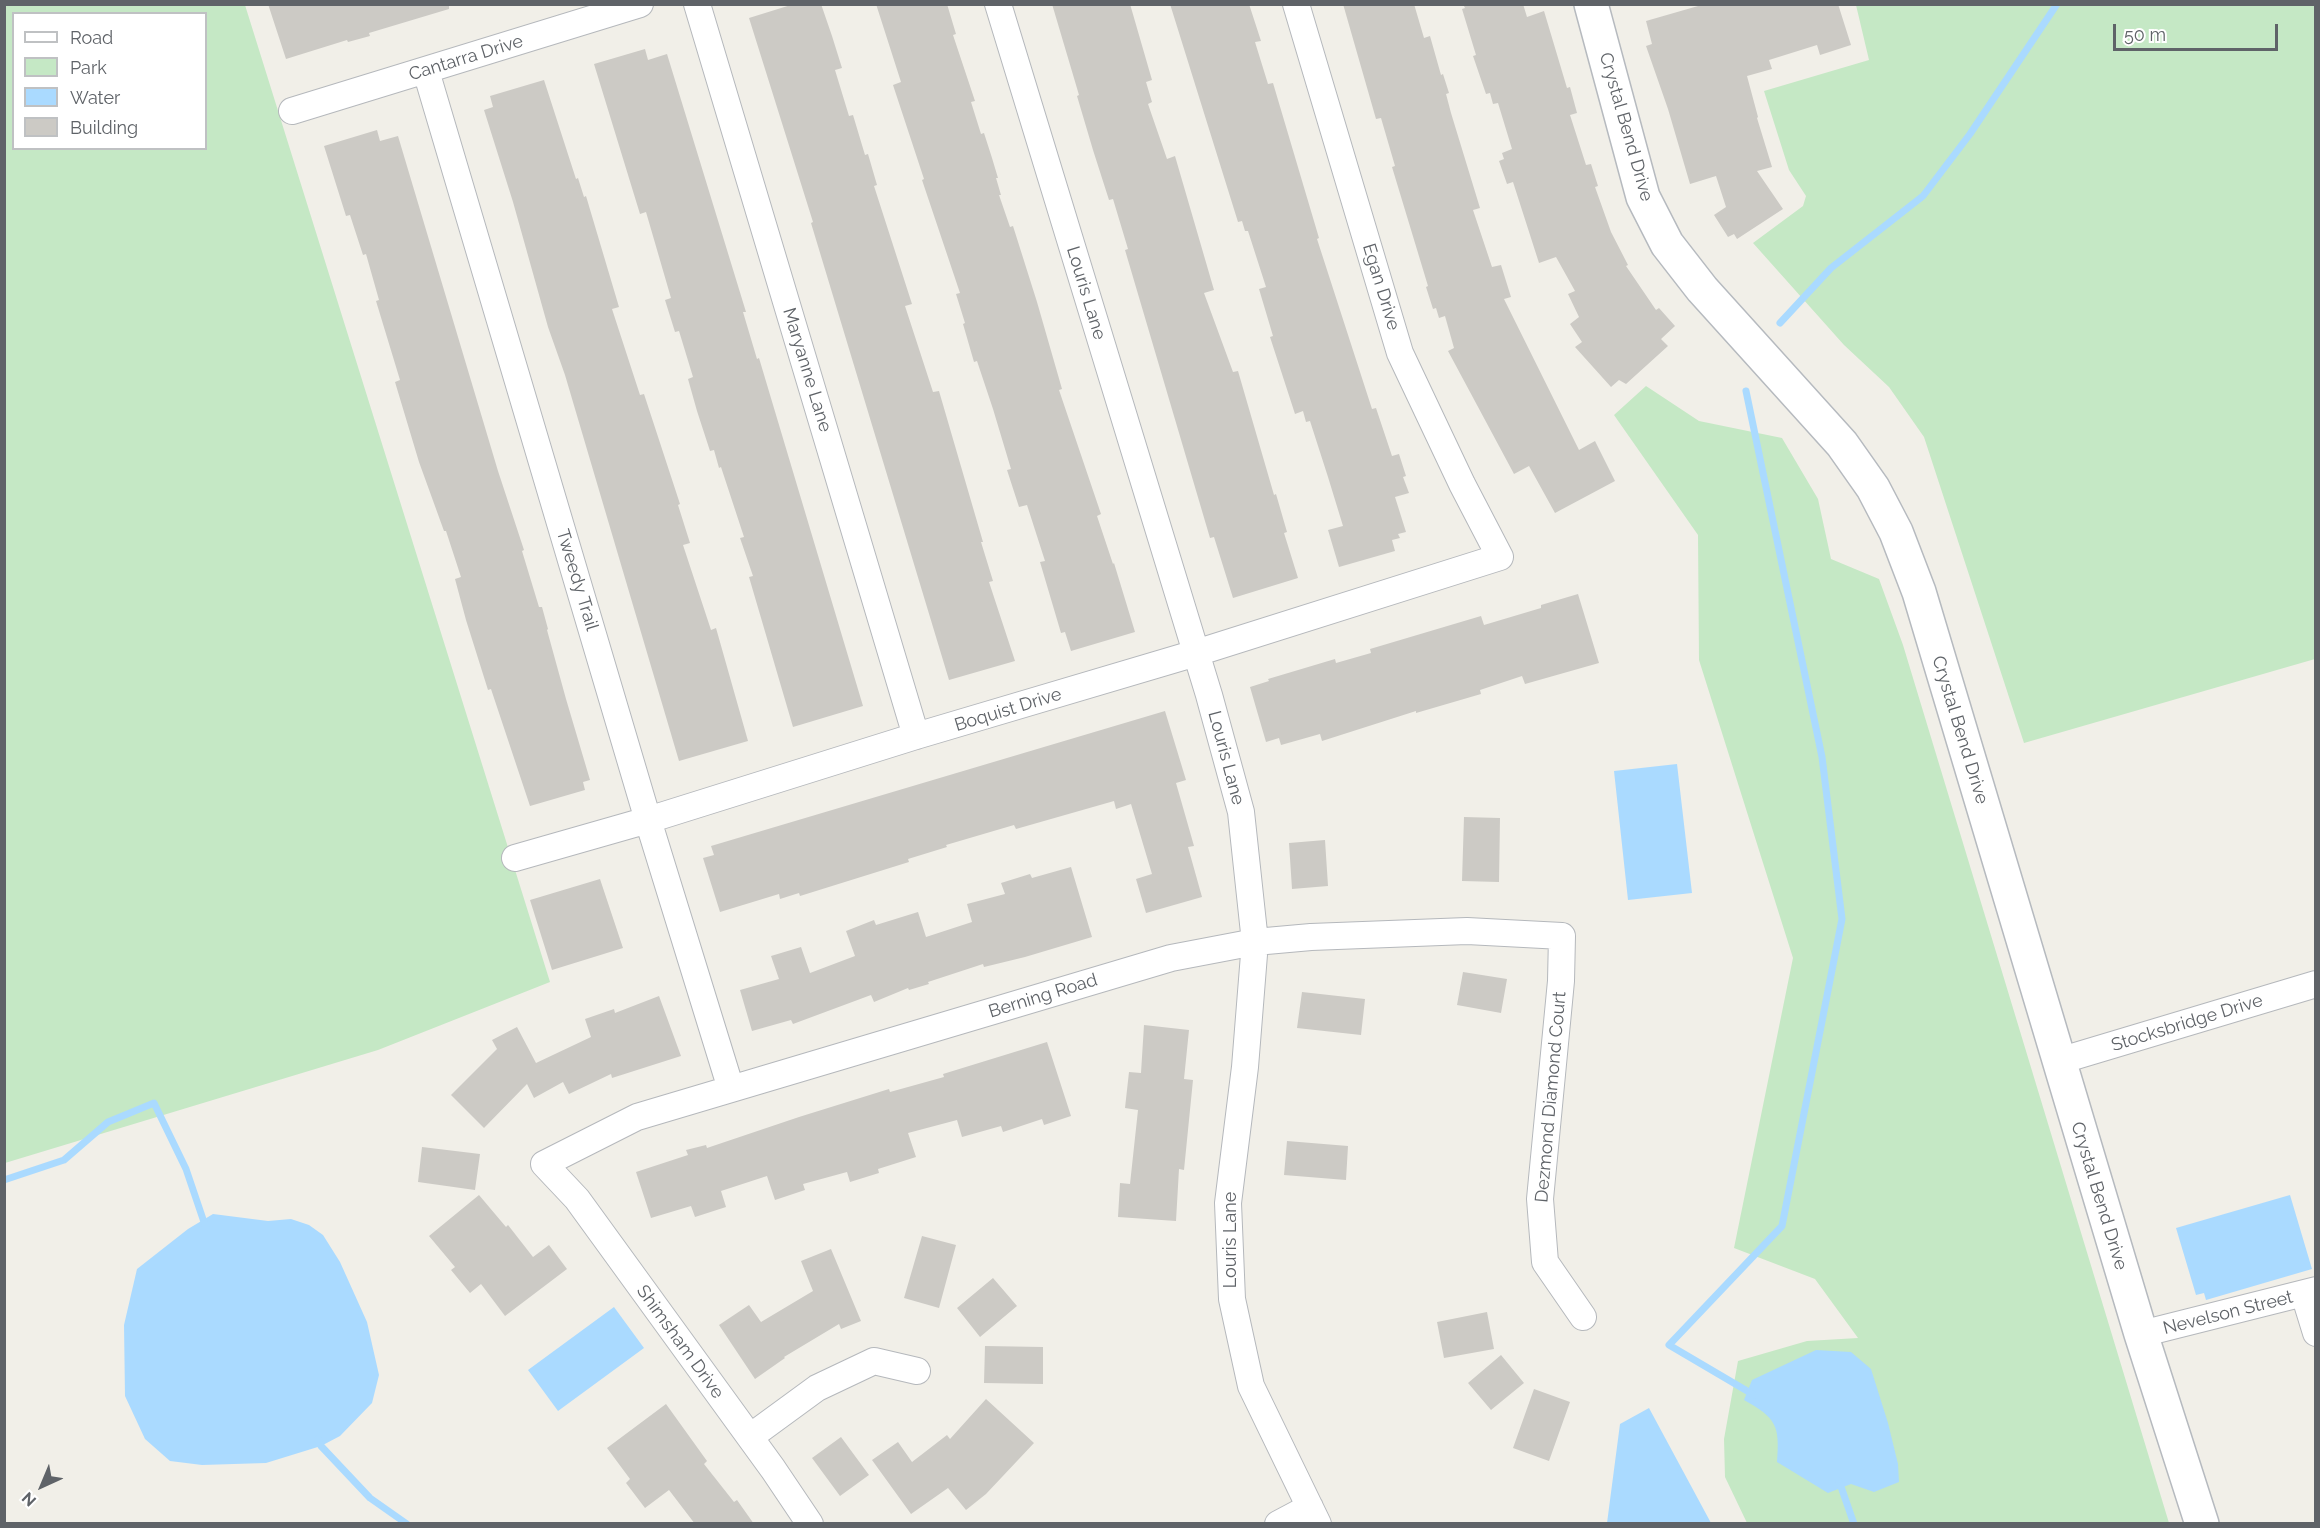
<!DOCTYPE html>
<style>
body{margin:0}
#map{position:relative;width:2320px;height:1528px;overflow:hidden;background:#f1efe8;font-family:Raleway,sans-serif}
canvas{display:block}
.frame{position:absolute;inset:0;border:6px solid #5f6368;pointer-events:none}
.legend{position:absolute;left:12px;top:12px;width:195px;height:138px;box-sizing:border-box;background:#fff;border:2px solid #bfc1c3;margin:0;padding:8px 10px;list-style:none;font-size:18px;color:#5f6368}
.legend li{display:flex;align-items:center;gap:12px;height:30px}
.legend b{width:30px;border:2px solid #bfc1c3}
.north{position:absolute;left:12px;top:1456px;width:60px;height:60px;-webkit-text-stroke:4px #fff;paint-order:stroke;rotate:224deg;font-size:16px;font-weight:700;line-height:24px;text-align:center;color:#5f6368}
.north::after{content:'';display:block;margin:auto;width:21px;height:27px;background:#5f6368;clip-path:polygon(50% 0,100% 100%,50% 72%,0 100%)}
.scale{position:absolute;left:2113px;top:24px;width:165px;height:27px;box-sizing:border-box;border:3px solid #5f6368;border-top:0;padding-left:8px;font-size:18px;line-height:21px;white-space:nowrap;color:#5f6368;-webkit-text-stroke:4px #fff;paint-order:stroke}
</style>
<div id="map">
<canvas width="2320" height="1528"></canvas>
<div class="frame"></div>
<ul class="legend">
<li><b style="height:8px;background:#fff"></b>Road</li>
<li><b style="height:16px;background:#c5e8c5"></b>Park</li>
<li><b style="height:16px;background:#aadaff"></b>Water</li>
<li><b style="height:16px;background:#cccac5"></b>Building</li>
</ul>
<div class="north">N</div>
<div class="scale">50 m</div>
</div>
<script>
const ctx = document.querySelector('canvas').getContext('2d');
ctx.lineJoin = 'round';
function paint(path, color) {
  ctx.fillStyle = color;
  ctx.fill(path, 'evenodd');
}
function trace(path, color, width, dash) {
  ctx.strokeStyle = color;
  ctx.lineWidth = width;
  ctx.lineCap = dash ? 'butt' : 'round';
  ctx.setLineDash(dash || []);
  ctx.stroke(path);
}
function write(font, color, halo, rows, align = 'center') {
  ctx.font = font + ' Raleway,sans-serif';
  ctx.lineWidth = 4.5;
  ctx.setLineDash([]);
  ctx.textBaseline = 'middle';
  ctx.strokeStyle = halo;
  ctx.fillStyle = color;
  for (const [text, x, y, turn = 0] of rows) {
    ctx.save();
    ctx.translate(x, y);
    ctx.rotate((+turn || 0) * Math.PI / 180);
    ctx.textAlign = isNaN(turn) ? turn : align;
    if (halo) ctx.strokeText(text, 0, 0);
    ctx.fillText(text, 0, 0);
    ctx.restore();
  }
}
const green = new Path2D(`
 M5,5H245L550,982L378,1050L5,1163ZM14,14H206V148H14Z
 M1856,5H2315V659L2024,743L1924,437L1889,387L1844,345L1753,243L1803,206L1806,196L1789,170L1764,91L1869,60Z
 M1646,386L1699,421L1782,438L1818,499L1831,559L1879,579L1903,645L2169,1523H1747L1725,1477L1724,1439L1738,1361L1807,1341L1858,1338L1815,1279L1734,1248L1793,958L1699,660L1698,535L1614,415Z`);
const water = new Path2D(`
 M1677,764L1692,893L1628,900L1614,771Z
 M2290,1195L2312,1269L2206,1300L2204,1293L2196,1295L2176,1228Z
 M213,1214L268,1221L291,1219L309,1225L323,1235L340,1262L367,1322L379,1375L372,1403L340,1436L321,1446L266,1463L202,1465L170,1461L145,1439L125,1396L124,1325L137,1269L188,1229Z
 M614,1307L644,1348L558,1411L528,1370Z
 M1816,1350L1851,1352L1871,1369L1888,1423L1898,1464L1899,1482L1874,1492L1851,1484L1828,1493L1777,1462C1780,1425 1776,1418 1744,1400L1752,1380Z
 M1649,1408L1711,1523H1607L1620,1424Z`);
const stream = new Path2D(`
 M1780,323L1831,268L1923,196L1970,134L2057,4
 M1746,391L1822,757L1842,919L1782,1226L1669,1345L1754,1395
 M4,1180L64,1160L108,1122L154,1103L186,1169L206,1228
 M318,1439L321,1446L370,1498L407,1524
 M1839,1481L1854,1524`);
const building = new Path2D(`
 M268,4H449V9L369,33L370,36L348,42L347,40L286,59Z
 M794,4H821L832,36L842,68L835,70L849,116L853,115L865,155L868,154L877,185L874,186L912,304L905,306L933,392L939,391L983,542H981L993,581L989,582L1015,661L949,680L811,223L813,222L749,18Z
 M876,4H947L956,34L953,35L975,101L971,102L981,134L984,133L992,158L998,178H996L1001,195H999L1010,227L1013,226L1037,302L1062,389L1059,390L1101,514L1097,516L1113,564L1114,563L1135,632L1071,651L1065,632L1061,633L1040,562L1045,561L1027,505L1019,507L1007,470L1011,469L993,409L977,361L974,362L963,324L965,323L956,294L960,293L922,180L924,179L893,85L901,82Z
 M1052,4H1130L1152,80L1146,82L1152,102L1148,104L1167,159L1175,156L1214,290L1204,293L1233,372L1238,371L1274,495L1276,494L1287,532L1284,533L1298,578L1233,598L1214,537L1210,538L1125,250L1128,249L1113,199L1109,200L1093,150L1077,96L1079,95Z
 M1170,4H1249L1261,41L1255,42L1268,84L1273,83L1319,238L1317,239L1372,409L1376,408L1392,456L1399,454L1406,476L1403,477L1409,493L1395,497L1406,532L1398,534L1400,538L1392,540L1395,551L1339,567L1328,530L1343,526L1328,477L1310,421L1306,422L1303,411L1295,414L1270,337L1273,336L1259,289L1266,287L1248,231H1245L1242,221L1238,222Z
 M1343,4H1414L1424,38L1430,36L1441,75L1443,74L1449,93L1446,94L1451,113L1480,208L1473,210L1492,267L1501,265L1511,297L1504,299L1579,450L1595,441L1615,481L1555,513L1529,466L1514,474L1448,351L1454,348L1445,316L1439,318L1436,308L1433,309L1426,287L1428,286L1392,167L1395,166L1381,118L1376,119Z
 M1463,4H1523L1527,17L1544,11L1567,88L1570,87L1577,113L1570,115L1586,165L1591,164L1598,186L1595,187L1611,232L1628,265L1626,266L1656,310L1659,308L1675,326L1661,339L1668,346L1626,384L1619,380L1611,387L1575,347L1582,342L1570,324L1579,317L1568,294L1575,291L1556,257L1539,263L1513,182L1507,184L1499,161L1504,159L1502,153L1512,149L1498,103L1493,104L1490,93L1486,94L1473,56L1476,55L1462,9L1465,8Z
 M1705,4H1838L1851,45L1820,55L1817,45L1769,60L1772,69L1747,76L1758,117L1757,118L1772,167L1757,171L1783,209L1737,239L1734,234L1728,237L1714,215L1726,207L1716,176L1690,184L1668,109L1646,46L1652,44L1646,21Z
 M645,49L648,60L667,54L746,312H743L757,359L759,358L863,706L793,727L749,577L753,576L740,538L744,537L721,467L719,468L714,450L710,451L697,411L688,379L693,377L679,331L675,332L665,300L671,298L646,212L640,214L594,64Z
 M544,80L576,179L578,178L584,197L586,196L619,307L612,309L640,395L644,394L680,504L678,505L690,543L683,545L711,630L716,628L748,741L679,761L565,375L548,327L513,202L484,110L493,107L490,96Z
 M377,130L380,141L398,136L498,471L524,550L522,551L539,607H542L548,629L547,630L566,699L590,780L583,782L585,790L530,806L491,689L488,690L466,620L455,579L461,577L446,531H444L419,462L395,382L400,380L376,301L379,300L366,254L363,255L350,215L346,216L324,146Z
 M1578,594L1599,663L1525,684L1522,676L1480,690L1481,694L1416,713V711L1322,741L1320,734L1281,745L1279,738L1266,742L1250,687L1269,681L1268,679L1335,659L1336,663L1371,653L1370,649L1481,616L1484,625L1541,608V605Z
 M1165,711L1186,780L1176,783L1194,846L1188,847L1202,897L1146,913L1136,879L1152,874L1131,804L1116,809L1114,801L1016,829L1014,825L946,845L947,847L908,859L909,862L800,896L799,893L780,899L779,894L720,912L703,858L714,855L711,846Z
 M1464,817L1500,818L1499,882L1462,881Z
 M1325,840L1328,886L1292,889L1289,843Z
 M1071,867L1092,937L1025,957L984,967L983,964L928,982L929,984L909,990L908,988L874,1002L871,995L793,1024L791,1020L752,1031L740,990L779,979L771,956L801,947L810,973L855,956L846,931L874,920L876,925L918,912L926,937L972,922L967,904L1005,894L1001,883L1030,874L1032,878Z
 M600,879L623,948L552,970L530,900Z
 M1463,972L1507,979L1501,1013L1457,1005Z
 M1302,992L1365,999L1361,1035L1297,1028Z
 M659,996L681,1056L612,1078L611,1074L569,1094L563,1082L534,1098L527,1084L484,1128L451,1095L497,1049L492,1040L517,1027L536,1063L591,1037L585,1019L614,1009L615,1013Z
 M1144,1025L1189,1030L1184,1079L1193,1080L1184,1170L1179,1169L1176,1221L1118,1217L1120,1183L1130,1184L1138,1110L1125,1108L1129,1072L1141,1073Z
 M1047,1042L1071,1116L1044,1125L1042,1119L1003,1132L1001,1126L962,1137L957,1120L908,1133L916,1157L878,1169L879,1173L850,1182L847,1172L803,1184L805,1190L775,1200L767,1176L721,1191L726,1207L695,1217L691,1206L651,1218L636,1172L688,1155L686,1150L706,1145L707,1148L799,1117L889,1089L890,1092L944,1077L943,1074Z
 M1287,1141L1348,1146L1346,1180L1284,1175Z
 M422,1147L480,1154L475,1190L418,1182Z
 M479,1195L506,1227L508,1225L533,1257L549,1245L567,1269L505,1316L481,1284L470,1293L451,1270L455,1267L429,1236Z
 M922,1236L956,1245L939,1308L904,1298Z
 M831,1249L861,1321L841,1329L839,1324L784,1357L785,1358L755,1379L719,1325L749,1305L761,1322L813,1291L801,1261Z
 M993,1278L1017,1306L980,1337L957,1308Z
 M1487,1312L1494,1349L1444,1358L1437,1322Z
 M985,1346L1043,1347V1384L984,1383Z
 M1501,1355L1524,1383L1491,1410L1468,1383Z
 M1534,1389L1570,1402L1549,1461L1513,1448Z
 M986,1399L1034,1443L986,1494L966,1510L948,1488L911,1514L872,1460L898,1442L912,1462L947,1435L950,1439Z
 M666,1404L707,1461L704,1464L734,1502L737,1500L754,1524H695L669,1490L645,1508L626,1483L630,1479L607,1448Z
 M841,1437L869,1475L840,1496L812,1458Z`);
const street = new Path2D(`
 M697,4L916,736
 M998,4L1209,695L1241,812L1255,942L1245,1067L1228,1203L1232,1299L1251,1386L1318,1524
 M426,71L648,820L731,1089
 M292,111L640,4
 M515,858L648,820L916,736L1196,653L1500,557L1462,484L1400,353L1296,4
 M2059,1061L2316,984
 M2304,1294L2316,1333
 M2141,1334L2316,1290
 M750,1437L817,1388L874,1361L917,1371
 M810,1524L773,1469L577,1199L544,1164L637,1117L1171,958L1255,942L1311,937L1467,931L1562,936L1561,981L1540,1199L1545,1262L1583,1317
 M1278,1524L1310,1507`);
const secondary = new Path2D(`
 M1591,4L1643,197L1667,244L1702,289L1842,444L1873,488L1896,532L1919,592L2141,1334L2202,1524`);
const streetNames = [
 ["Cantarra Drive",466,58,-17],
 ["Crystal Bend Drive",1626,127,74],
 ["Egan Drive",1381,287,73],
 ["Louris Lane",1086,293,73],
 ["Maryanne Lane",807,370,73],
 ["Tweedy Trail",577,580,73],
 ["Boquist Drive",1008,710,-17],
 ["Crystal Bend Drive",1960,730,73],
 ["Louris Lane",1226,758,75],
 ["Berning Road",1043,996,-17],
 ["Stocksbridge Drive",2187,1023,-17],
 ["Dezmond Diamond Court",1551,1097,-85],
 ["Crystal Bend Drive",2099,1196,73],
 ["Louris Lane",1231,1240,-90],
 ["Nevelson Street",2228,1313,-14],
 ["Shimsham Drive",680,1342,54]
];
paint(green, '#c5e8c5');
paint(water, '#aadaff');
trace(stream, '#aadaff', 7);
paint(building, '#cccac5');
trace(street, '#b5b8bc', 28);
trace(secondary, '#b6babf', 36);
trace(street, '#fff', 26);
trace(secondary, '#fff', 33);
write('18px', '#5f6368', '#fff', streetNames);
</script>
